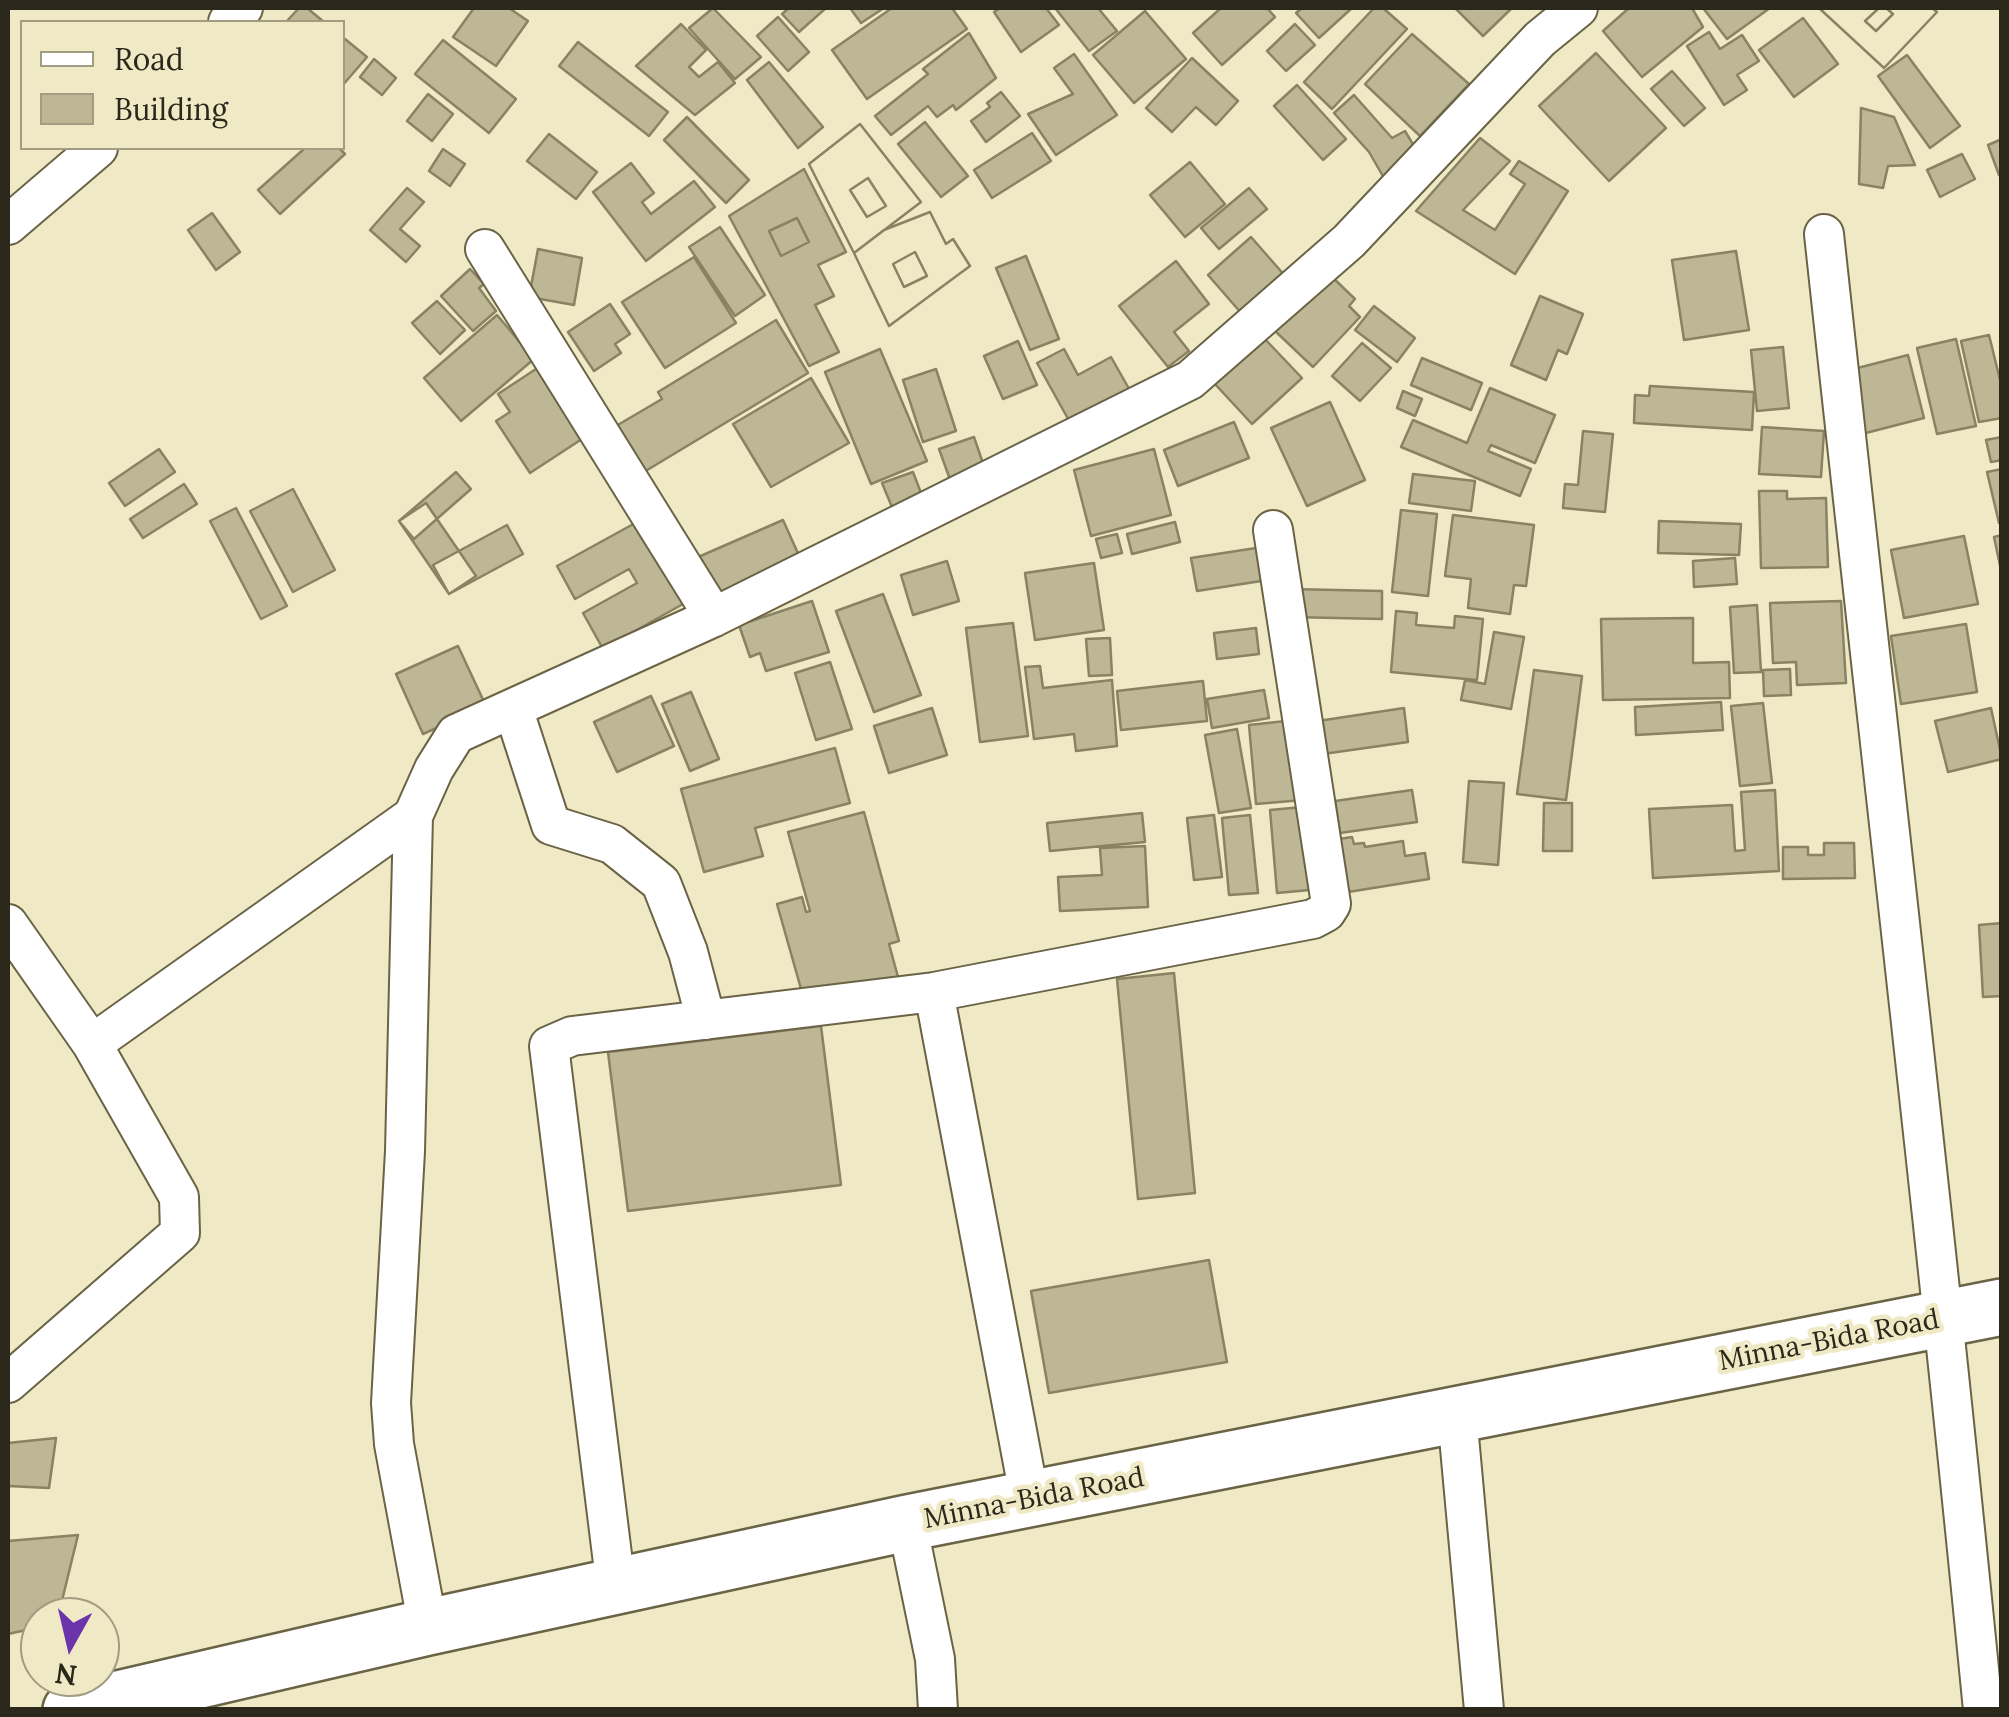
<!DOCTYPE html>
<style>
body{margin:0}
#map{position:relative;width:2009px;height:1717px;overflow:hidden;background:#f0e9c6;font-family:Lora,serif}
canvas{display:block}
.frame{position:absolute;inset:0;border:10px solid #2b281b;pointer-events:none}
.legend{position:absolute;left:20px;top:20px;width:325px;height:130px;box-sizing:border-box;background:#f0e9c6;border:2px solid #a19c82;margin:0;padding:12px 18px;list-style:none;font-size:30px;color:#2b281b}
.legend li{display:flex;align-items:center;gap:20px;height:50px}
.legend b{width:50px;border:2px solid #a19c82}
.north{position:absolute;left:20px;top:1597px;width:100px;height:100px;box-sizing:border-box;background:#f0e9c6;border:2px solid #a19c82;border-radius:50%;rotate:188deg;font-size:28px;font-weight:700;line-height:40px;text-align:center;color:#2b281b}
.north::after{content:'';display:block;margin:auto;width:35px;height:45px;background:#6c34aa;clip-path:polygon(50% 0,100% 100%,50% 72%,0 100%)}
</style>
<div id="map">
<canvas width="2009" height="1717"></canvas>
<div class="frame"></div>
<ul class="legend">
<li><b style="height:12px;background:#fff"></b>Road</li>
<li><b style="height:28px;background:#beb796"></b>Building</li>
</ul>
<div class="north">N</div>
</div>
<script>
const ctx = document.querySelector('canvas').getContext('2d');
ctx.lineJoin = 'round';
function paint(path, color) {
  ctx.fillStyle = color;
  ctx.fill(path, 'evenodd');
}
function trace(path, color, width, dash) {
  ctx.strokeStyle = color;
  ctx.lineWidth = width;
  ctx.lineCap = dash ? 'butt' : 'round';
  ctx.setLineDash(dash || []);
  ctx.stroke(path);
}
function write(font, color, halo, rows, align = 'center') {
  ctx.font = font + ' Lora,serif';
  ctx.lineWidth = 9;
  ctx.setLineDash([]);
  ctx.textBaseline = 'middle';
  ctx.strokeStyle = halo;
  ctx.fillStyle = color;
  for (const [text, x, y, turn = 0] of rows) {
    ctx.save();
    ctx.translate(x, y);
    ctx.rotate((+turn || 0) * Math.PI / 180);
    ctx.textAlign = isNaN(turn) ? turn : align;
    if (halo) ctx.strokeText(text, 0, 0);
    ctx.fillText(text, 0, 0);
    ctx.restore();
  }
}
const building = new Path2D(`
 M299,8H307L324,22H286Z
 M474,8H509L528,21L496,66L453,37Z
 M713,8L761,57L735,79L689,28Z
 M789,8H826L799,32L782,14Z
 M850,8H884L861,23Z
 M892,8H952L967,29L867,99L832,50Z
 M1000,8H1046L1059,25L1021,52L994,12Z
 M1055,8H1098L1117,31L1089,51Z
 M1221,8H1267L1275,17L1222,65L1193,33Z
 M1302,8H1352L1319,38L1296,13Z
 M1374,8H1383L1407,29L1332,109L1304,82Z
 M1455,8H1512L1483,36Z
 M1629,8H1692L1703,27L1642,77L1603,31Z
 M1703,8H1770L1727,39Z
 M1819,8H1879L1865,21L1876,31L1893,14L1886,8H1932L1937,12L1884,68Z
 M1819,8H1932L1937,12L1884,68Z
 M1879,8H1886L1893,14L1876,31L1865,21Z
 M1145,11L1186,59L1134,103L1093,55Z
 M778,17L809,52L788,71L757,36Z
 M1803,18L1838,64L1794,97L1759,50Z
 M681,24L706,50L689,67L699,77L718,62L735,83L695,115L636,66Z
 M1295,24L1315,45L1286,71L1267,51Z
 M1709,32L1720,49L1742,35L1759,61L1737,75L1747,90L1724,105L1687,46Z
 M969,33L996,78L956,110L953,105L937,117L928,106L891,135L875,116L928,74L923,69Z
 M1412,34L1469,84L1420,136L1365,84Z
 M345,39L367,57L342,86V43Z
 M443,40L516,99L489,133L415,74Z
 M578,42L668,112L649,136L559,66Z
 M1596,53L1666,128L1609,181L1539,106Z
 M1074,54L1117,115L1056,155L1028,114L1073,94L1054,68Z
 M1907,55L1960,126L1930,148L1878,76Z
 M1192,58L1238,101L1216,125L1196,107L1172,132L1146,108Z
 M374,59L396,78L382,95L360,77Z
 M769,62L823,127L798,148L747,80Z
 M1672,71L1705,108L1684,126L1651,89Z
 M1297,85L1346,139L1323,160L1274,106Z
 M1001,92L1020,116L986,142L971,121L990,107L987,103Z
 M428,94L453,114L432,141L407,121Z
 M1354,95L1392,138L1405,131L1420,156L1384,178L1369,152L1334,113Z
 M1861,108L1894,117L1915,165L1888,166L1883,188L1859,184Z
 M687,117L749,180L726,203L664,140Z
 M925,122L968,176L941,197L898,144Z
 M860,124L921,202L854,253L809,164ZM868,178L886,206L867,217L850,190Z
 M860,124L921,202L854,253L809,164Z
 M1032,133L1051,161L992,198L974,170Z
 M549,134L597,172L576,199L527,161Z
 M1480,138L1510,161L1463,210L1495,230L1525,184L1510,174L1519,161L1568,191L1515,274L1416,211Z
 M2002,139V174L1999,175L1988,145Z
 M305,148H339L345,154L280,214L258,190Z
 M443,149L465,164L450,186L429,171Z
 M1962,154L1975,179L1940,197L1927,170Z
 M1190,162L1225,204L1185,237L1150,195Z
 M631,163L654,193L642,202L651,214L694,181L715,207L646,261L593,192Z
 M804,169L846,252L818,265L834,296L815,305L839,352L809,366L729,216ZM797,218L809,242L781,256L769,231Z
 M868,178L886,206L867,217L850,190Z
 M407,188L424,202L400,229L420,246L406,262L370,230Z
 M1249,188L1267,209L1219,249L1201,228Z
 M930,212L946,244L953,239L970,266L889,326L854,253L884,230ZM915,252L927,276L904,287L893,264Z
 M930,212L946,244L953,239L970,266L889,326L854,253L884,230Z
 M212,213L240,252L216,270L188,230Z
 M797,218L809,242L781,256L769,231Z
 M720,227L765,295L735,316L689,247Z
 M1251,237L1286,277L1242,314L1208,275Z
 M538,249L582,258L574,305L529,297Z
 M1736,251L1749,330L1684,340L1672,260Z
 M915,252L927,276L904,287L893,264Z
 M1026,256L1059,339L1030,350L996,268Z
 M694,257L736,323L665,368L622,302Z
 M1176,261L1209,304L1174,332L1189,351L1168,367L1119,306Z
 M470,269L484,284L479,288L496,311L473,331L441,296Z
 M1329,274L1355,299L1349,306L1360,317L1313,367L1274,330Z
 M1540,296L1583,314L1567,354L1558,350L1546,380L1511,365Z
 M437,301L465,330L440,354L412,323Z
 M610,304L630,334L615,344L621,353L594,371L568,332Z
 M1374,306L1415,338L1397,362L1355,330Z
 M497,315L534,359L461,421L424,378Z
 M776,320L808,373L644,472L616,426L662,399L658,392Z
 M1989,335L2002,388V418L1979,422L1961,341Z
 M1263,337L1302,378L1252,424L1214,383Z
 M1956,339L1976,426L1937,434L1917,348Z
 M1018,341L1037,385L1003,399L984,356Z
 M1362,343L1391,368L1360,401L1332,376Z
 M1783,347L1789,408L1757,411L1751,350Z
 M880,349L927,461L871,484L825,372Z
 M1064,349L1078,375L1111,357L1132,394L1072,426L1037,363Z
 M1908,355L1924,418L1862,434L1846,371Z
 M1422,358L1482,383L1471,410L1411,385Z
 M539,367L585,437L530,473L496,421L510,412L498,394Z
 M936,369L956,431L923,442L903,380Z
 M811,378L849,443L771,487L733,424Z
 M1650,386L1754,392L1752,430L1634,423L1635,395L1649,396Z
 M1490,388L1555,415L1535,463L1491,445L1488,451L1531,469L1520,496L1401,447L1413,420L1467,443Z
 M1403,391L1422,399L1415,416L1397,408Z
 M1330,402L1365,480L1307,506L1271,428Z
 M1234,422L1249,458L1178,486L1164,450Z
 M1762,427L1824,431L1821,477L1759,474Z
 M1583,431L1613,434L1605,512L1563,508L1565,484L1578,485Z
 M974,437L986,472L952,485L939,449Z
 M2002,437V460L1991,462L1986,440Z
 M159,449L175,472L125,506L109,483Z
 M1154,449L1171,515L1091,536L1074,470Z
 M2002,469V523H1999L1987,472Z
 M456,472L471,489L414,539L399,521Z
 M913,472L924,501L894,512L882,483Z
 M1413,474L1475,481L1471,511L1409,503Z
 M184,484L197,504L143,538L130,519Z
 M293,489L335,570L293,592L250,511Z
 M1759,491H1787V499L1826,498L1828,567L1761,568Z
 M426,503L476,576L449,594L399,521Z
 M236,508L287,606L261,619L210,521Z
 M1401,510L1437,514L1428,596L1392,592Z
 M1453,515L1534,525L1526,586L1514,585L1510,614L1468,608L1471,579L1445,576Z
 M783,520L801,560L714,599L696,558Z
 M1659,521L1741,524L1739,555L1658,553Z
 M637,522L683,604L603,649L583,613L637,583L629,569L575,599L557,566Z
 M1175,522L1180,542L1132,554L1127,534Z
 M507,525L523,554L449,594L433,565Z
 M1117,534L1122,553L1101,558L1096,539Z
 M2002,535V575L1994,537Z
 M1964,536L1978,604L1904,618L1891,550Z
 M1269,546L1274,579L1197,591L1191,558Z
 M1735,558L1737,584L1694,587L1693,561Z
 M947,561L959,601L913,615L901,575Z
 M1094,563L1104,630L1035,640L1025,573Z
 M1290,589L1382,591V619L1290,617Z
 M883,594L921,695L874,712L836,611Z
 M812,601L829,652L766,671L760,653L750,657L739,625Z
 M1841,601L1846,683L1797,685L1796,662L1773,663L1770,603Z
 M1757,605L1761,672L1734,673L1730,607Z
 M1396,611L1417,613L1416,625L1454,628L1455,616L1483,619L1477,680L1391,672Z
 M1693,618V663L1729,662L1730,698L1603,700L1601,619Z
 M1013,623L1028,736L980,742L966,628Z
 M1966,624L1977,692L1901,704L1891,636Z
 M1256,628L1259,654L1217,659L1214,633Z
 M1494,632L1524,637L1511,709L1461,700L1465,680L1485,684Z
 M1110,638L1112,675L1089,676L1086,639Z
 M458,646L486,706L423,734L396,674Z
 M830,662L852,729L816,740L795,673Z
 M1040,666L1043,688L1112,680L1117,746L1076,751L1074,734L1034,739L1025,667Z
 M1790,669L1791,695L1764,696L1763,670Z
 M1534,670L1582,676L1566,800L1517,794Z
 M1203,681L1207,721L1121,730L1117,691Z
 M1264,690L1269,718L1212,728L1207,699Z
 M691,692L719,759L690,771L662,704Z
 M651,696L674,746L617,772L594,722Z
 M1721,702L1723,730L1636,735L1635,707Z
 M1763,703L1772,783L1740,786L1731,706Z
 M932,708L947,755L889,773L874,726Z
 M1404,708L1408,742L1323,754L1318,721Z
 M1991,708L2002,759L1948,772L1935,721Z
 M1295,720L1303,800L1256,804L1249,725Z
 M1237,729L1251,808L1219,813L1205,735Z
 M835,748L850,803L755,828L763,856L704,872L681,789Z
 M1469,781L1504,783L1498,865L1463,862Z
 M1412,790L1417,822L1340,833L1335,801Z
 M1775,790L1779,871L1653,878L1649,809L1732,805L1735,851L1745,850L1741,792Z
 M1544,803H1572V851H1543Z
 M1302,807L1310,890L1277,893L1270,810Z
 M864,812L899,941L889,944L898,977L805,1003L777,904L802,897L806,912L810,911L788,832Z
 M1142,813L1145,842L1050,851L1047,823Z
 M1214,815L1222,877L1194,880L1187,818Z
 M1250,815L1258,893L1229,895L1222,818Z
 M1352,837L1354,844L1364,843L1365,847L1403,841L1405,856L1425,853L1429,879L1342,893L1333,840Z
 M1824,843H1854L1855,878L1783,879V847H1808V855H1824Z
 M1145,846L1148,907L1060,911L1058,877L1102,875L1100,848Z
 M2002,923V996L1983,997L1979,925Z
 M1174,973L1195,1193L1138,1199L1117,979Z
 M821,1026L841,1185L628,1211L608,1052Z
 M1209,1260L1227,1362L1049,1393L1031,1291Z
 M56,1438L49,1488L8,1486V1443Z
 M78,1535L58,1617H40V1627L8,1634V1541Z`);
const street = new Path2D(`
 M228,22L243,8
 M8,225L98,148
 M1824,234C1877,726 1935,1217 1983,1710
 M485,249L714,617
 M513,708L551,825L612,844L661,883L688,952L706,1020
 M8,924L92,1044L179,1197L180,1233L8,1383
 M934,992L1030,1500
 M92,1044L413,816
 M1457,1415L1484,1710
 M907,1523L935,1659L938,1710
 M616,1587L549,1046L572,1036L934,992L1313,919L1326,912L1331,904L1273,530
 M428,1627L394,1444L391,1403L405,1151L413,816L434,769L456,734L714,617L1190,380L1349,241L1540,39L1578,8`);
const primary = new Path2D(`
 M71,1710L428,1627L907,1523L2002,1307`);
const streetNames = [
 ["Minna-Bida Road",1829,1341,-11],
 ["Minna-Bida Road",1034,1499,-11]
];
paint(building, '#beb796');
trace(building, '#898263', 2.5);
trace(street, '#6a6345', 42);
trace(primary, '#6a6345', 60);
trace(street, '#fff', 38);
trace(primary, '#fff', 55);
write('28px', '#2b281b', '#f0e9c6', streetNames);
</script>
